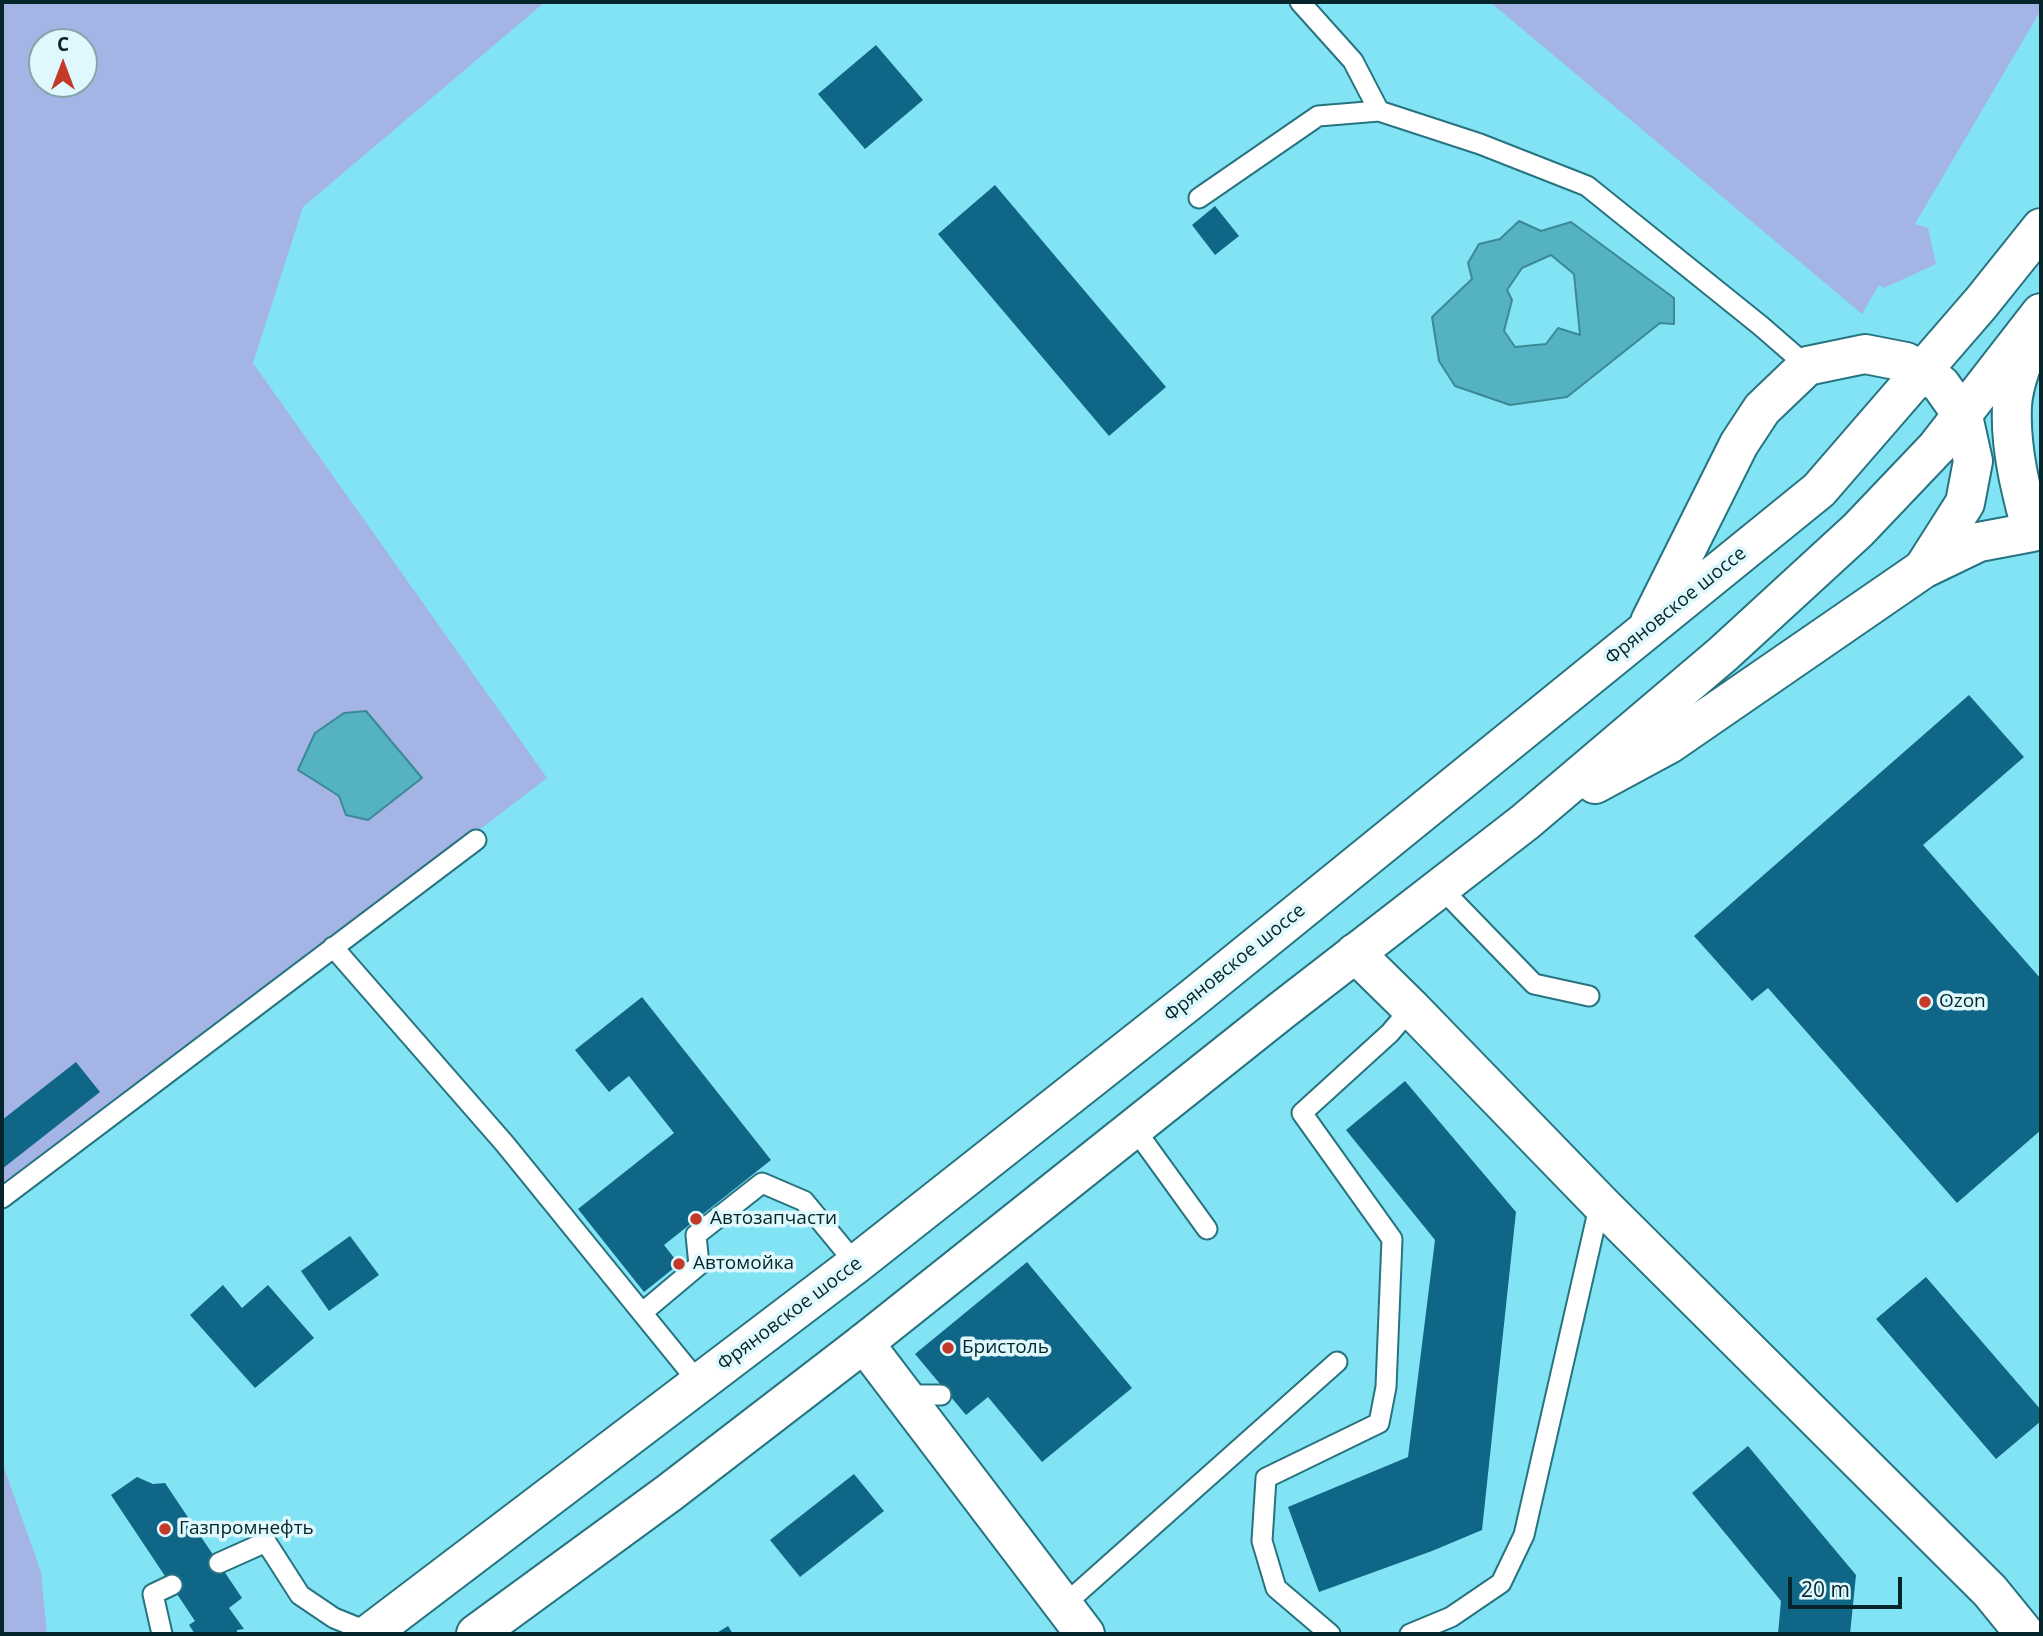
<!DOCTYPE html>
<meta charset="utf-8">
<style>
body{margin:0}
#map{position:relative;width:2043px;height:1636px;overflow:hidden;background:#82e3f4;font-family:"Open Sans",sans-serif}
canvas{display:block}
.frame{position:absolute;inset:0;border:4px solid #05252b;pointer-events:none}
.north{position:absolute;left:28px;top:28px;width:70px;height:70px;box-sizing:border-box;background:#def8fd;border:2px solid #87a4a9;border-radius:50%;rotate:0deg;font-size:19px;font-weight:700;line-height:28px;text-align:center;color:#05252b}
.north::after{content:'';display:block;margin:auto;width:24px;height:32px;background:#c53928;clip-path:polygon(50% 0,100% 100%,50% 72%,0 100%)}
.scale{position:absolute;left:1788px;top:1577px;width:114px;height:32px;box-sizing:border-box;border:4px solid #05252b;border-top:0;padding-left:9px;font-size:21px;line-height:24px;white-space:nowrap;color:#05252b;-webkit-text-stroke:5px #def8fd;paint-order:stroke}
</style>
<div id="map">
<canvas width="2043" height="1636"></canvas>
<div class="frame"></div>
<div class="north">С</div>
<div class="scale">20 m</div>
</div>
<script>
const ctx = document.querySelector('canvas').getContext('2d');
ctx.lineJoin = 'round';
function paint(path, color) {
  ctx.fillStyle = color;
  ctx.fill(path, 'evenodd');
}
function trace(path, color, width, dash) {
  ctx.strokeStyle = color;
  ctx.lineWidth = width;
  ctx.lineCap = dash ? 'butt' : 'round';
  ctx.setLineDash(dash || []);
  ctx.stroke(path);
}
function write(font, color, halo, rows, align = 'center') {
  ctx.font = font + ' "Open Sans",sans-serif';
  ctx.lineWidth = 7;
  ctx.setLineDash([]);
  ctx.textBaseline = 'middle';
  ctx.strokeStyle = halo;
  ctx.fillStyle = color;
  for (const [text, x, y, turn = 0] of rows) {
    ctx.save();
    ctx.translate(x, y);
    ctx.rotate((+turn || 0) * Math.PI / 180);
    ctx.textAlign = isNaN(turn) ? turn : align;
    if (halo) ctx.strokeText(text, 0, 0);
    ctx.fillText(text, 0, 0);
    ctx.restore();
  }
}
const green = new Path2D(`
 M2,2H545L303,207L253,363L547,778L2,1196ZM42,42H84V84H42Z
 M1490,2H2041V10L1915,224L1928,228L1936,264L1884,288L1879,285L1862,314Z
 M2,1462L41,1572L47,1634H2Z`);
const water = new Path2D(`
 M1519,221L1541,231L1571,222L1674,298V324L1660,323L1567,397L1510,405L1455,386L1439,361L1432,317L1472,279L1468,263L1479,244L1500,239ZM1551,255L1574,274L1580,335L1558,328L1546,344L1515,347L1504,331L1512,300L1507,290L1522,268Z
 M366,711L422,778L368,820L346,815L339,796L298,770L315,733L344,713Z`);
const building = new Path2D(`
 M876,45L923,100L865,149L818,94Z
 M995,185L1166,387L1109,436L938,234Z
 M1215,206L1239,236L1215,255L1192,225Z
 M1969,695L2024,757L1923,845L2041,979V1130L1957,1203L1768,988L1752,1001L1694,936Z
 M642,997L771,1160L664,1245L679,1264L644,1292L578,1209L674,1133L629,1076L609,1092L575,1050Z
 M76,1062L100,1092L2,1169V1120Z
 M1405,1081L1516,1212L1482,1530L1432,1551L1319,1592L1288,1507L1408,1457L1435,1240L1346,1130Z
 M350,1236L379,1275L329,1311L301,1271Z
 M1027,1262L1132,1388L1042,1462L988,1397L966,1415L915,1354Z
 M1926,1277L2041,1410V1421L1996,1459L1876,1319Z
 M223,1285L242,1308L268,1285L314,1338L255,1388L190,1315Z
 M1748,1446L1856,1575L1850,1634H1778L1781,1601L1692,1493Z
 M854,1474L884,1511L800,1577L770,1540Z
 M137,1477L153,1484L165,1483L242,1598L229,1608L244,1629L237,1630V1634H195L189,1625L195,1621L111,1495Z
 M728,1626L733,1634H715Z`);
const lane = new Path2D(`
 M1300,2L1353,61L1379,111L1480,144L1587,186L1761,326L1807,366
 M1199,198L1318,116L1379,111
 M1440,887L1534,984L1589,996
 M333,947L505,1144L699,1383
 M1134,1128L1207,1229
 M2,1198L476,840
 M643,1312L699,1265L696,1235L762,1183L804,1201L856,1264
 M902,1395H941
 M219,1563L266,1542L300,1595L334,1618L371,1633
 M1064,1605L1337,1362
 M162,1634L153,1594L172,1585
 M1330,1634L1276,1588L1262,1541L1266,1478L1379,1423L1386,1387L1392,1239L1302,1113L1390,1033L1411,1008
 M1410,1634L1451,1617L1501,1583L1524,1535L1600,1203`);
const street = new Path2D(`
 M1355,953L1411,1008L1600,1203L1990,1591L2025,1634
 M864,1343L1085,1634`);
const primary = new Path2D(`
 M2030,343C2022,362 2013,386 2012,406C2010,449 2021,491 2032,532
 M1650,622L1739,444L1762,409L1807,366L1865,354L1906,362L1923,371L1941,385L1963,416L1973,461L1965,503L1923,569
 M1595,784L1669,744L1923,569L1979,542L2032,532
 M369,1634L856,1264L1193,998L1819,490L1981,303L2041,228
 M476,1634L669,1493L864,1343L1281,1011L1525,822L1723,654L1858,530L1937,447L2041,313`);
const markers = [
 [1925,1002,7,"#c53928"],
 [696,1219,7,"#c53928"],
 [679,1264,7,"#c53928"],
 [948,1348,7,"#c53928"],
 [165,1529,7,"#c53928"]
];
const streetNames = [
 ["Фряновское шоссе",1676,606,-39],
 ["Фряновское шоссе",1235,963,-39],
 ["Фряновское шоссе",790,1314,-37]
];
const poiNames = [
 ["Ozon",1939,1002],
 ["Автозапчасти",710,1219],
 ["Автомойка",693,1264],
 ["Бристоль",962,1348],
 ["Газпромнефть",179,1529]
];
paint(green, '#a4b4e5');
paint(water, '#55b2c2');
trace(water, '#3d8895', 2);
paint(building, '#0f6686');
trace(lane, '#277480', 23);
trace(street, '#277480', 42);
trace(primary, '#277480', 42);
trace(lane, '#fff', 19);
trace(street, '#fff', 38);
trace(primary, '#fff', 38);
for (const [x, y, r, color] of markers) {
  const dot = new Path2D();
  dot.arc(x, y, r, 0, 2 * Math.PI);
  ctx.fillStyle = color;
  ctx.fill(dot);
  trace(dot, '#def8fd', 2.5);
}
write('19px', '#05252b', '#def8fd', streetNames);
write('19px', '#05252b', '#def8fd', poiNames, 'left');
</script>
